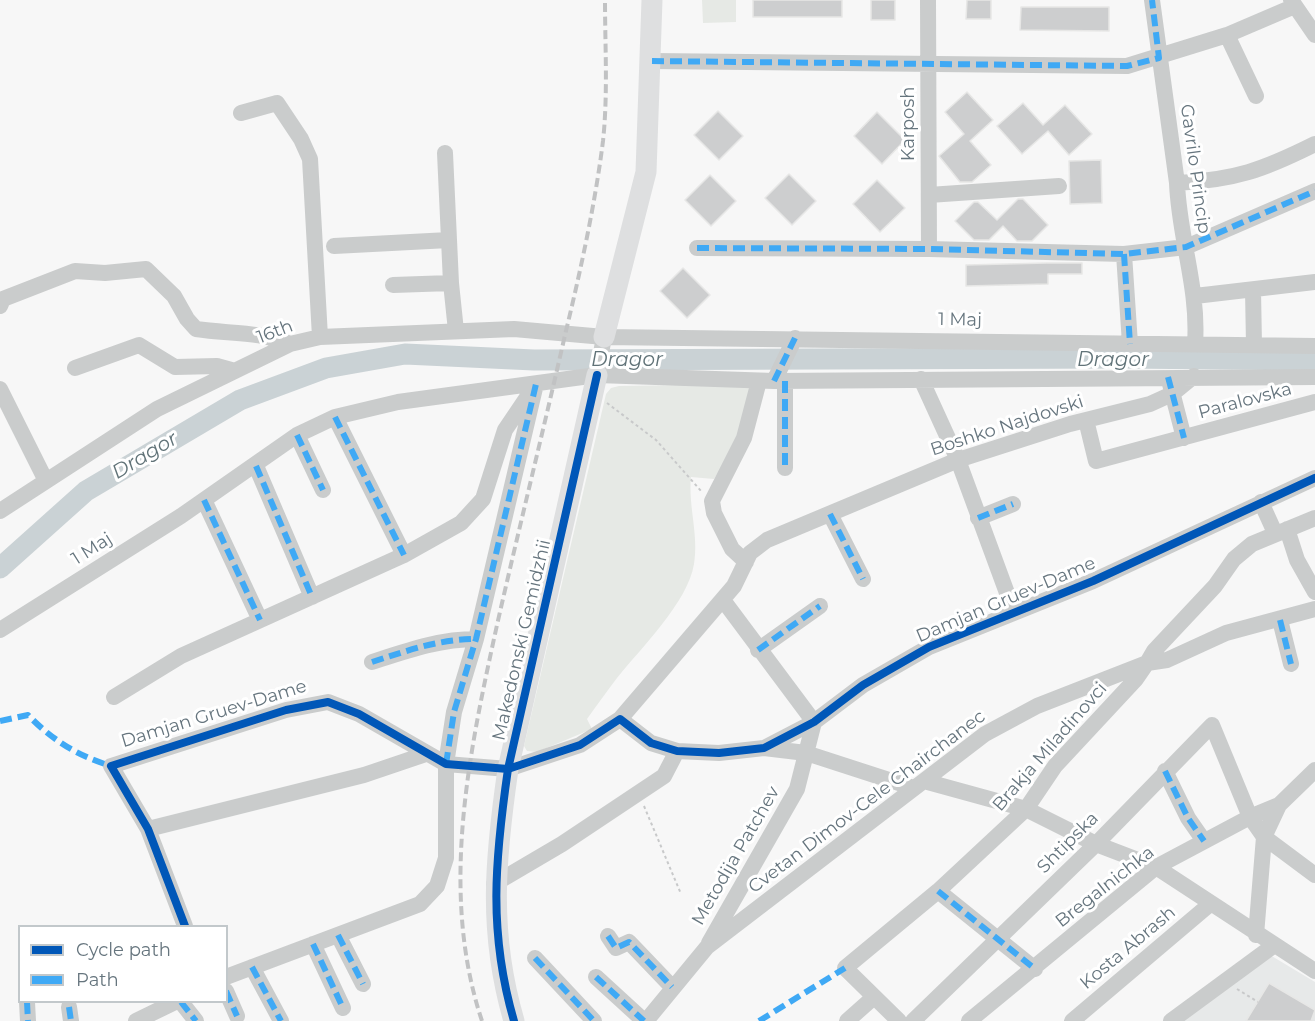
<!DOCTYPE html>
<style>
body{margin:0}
#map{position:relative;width:1315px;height:1021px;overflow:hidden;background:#f7f7f7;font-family:Montserrat,sans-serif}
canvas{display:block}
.legend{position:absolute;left:18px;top:925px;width:210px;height:78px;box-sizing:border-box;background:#fff;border:2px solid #c2c8cb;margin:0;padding:8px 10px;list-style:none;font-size:18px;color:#66757e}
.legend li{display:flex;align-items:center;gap:12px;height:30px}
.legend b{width:30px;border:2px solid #c2c8cb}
</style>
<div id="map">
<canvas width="1315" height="1021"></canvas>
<ul class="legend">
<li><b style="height:8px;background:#0057b8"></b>Cycle path</li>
<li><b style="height:8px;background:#3fa9f5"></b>Path</li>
</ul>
</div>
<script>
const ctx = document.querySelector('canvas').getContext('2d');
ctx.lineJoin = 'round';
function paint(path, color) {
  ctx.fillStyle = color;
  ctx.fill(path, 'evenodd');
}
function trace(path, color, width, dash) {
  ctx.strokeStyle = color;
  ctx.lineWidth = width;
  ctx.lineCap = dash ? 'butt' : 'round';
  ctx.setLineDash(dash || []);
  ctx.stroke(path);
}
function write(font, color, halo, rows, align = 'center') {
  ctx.font = font + ' Montserrat,sans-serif';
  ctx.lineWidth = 6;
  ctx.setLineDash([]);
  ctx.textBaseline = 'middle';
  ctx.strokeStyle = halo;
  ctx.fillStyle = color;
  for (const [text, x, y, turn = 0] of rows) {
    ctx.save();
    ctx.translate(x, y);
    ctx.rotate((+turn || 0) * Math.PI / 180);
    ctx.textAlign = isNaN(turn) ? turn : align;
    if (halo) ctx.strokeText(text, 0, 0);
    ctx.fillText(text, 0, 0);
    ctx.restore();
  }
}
const built = new Path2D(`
 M1270,955L1315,982V1021H1183Z`);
const green = new Path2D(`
 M702,0H736V22L703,23Z
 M746,384L750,389L738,440L714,479L691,477C688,506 699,535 694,564C688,602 641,648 617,678C607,691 597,705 587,719L592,729L537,752L527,751L524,746L606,394L611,388L619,386Z`);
const river = new Path2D(`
 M0,568L86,491L240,400L326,368L405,354L534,360L1124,358L1315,360`);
const building = new Path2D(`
 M753,0H842V17H753Z
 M871,0H895V20H871Z
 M967,0H991V19H966Z
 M1021,7H1109V31L1020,30Z
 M967,92L993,120L970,141L991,165L972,182H960L939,156L964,134L945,112Z
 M1023,103L1043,125L1065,105L1092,134L1069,155L1048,131L1022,154L997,126Z
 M718,111L743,136L719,160L694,135Z
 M877,112L905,140L882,164L854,136Z
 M1101,160L1102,203L1070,204L1069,161Z
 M789,174L816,201L792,225L765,198Z
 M710,175L736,201L711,226L685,200Z
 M877,180L905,208L880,232L853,204Z
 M1018,199H1023L1048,225L1032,241H1017L1003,226L989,240H974L955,221L974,202H978L997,220Z
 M1047,263H1082V274H1048V284L966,286V265Z
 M683,268L710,295L687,318L660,291Z
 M1269,983L1315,1010L1311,1021H1246Z`);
const path = new Path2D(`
 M607,403L656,440L701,491
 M644,806L681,894
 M1237,989L1258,1002`);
const minor = new Path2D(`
 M928,0L929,249
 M1152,0L1177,183C1179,238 1199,288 1195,344
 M1291,0L1315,35
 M1227,35L1256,96
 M652,61L1127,66L1227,35L1295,6
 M241,113L277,103L301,139L310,159L320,337
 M445,153L451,283L456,331
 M1177,183C1235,180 1263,170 1315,144
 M929,195L1059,186
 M334,246L449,240
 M697,248L929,249L1124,254L1186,247L1315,191
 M1124,254L1130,344
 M393,285L451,283
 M1253,290L1254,345
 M1195,296L1315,282
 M0,306L3,299L75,271L105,273L146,269L174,296L187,319L196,329C229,334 259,331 290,344
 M75,368L139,345L175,367L217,366L235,371
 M597,375L604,337
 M921,379L958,460L1014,612
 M774,381L795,338
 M785,381V468
 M1170,384L1184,438
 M0,389L46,481
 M335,417L404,555
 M1086,420L1096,461L1315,402
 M297,435L323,490
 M256,466L312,597
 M204,500L260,620
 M1261,502L1275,533
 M0,511L157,409L290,344L320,337L514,329L604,337L1315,346
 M830,514L863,579
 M978,518L1013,504
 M1287,529L1297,560L1315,592
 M746,562L732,549L714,513L712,501L744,438L759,381
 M1280,620L1291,664
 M0,630L181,516L297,435L335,417L398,402L597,375L774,381L1315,377
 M758,650L820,606
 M372,662C406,651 439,639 476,639
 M114,697L181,656L404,555L461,523L483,499L505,430L530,393
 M620,719L734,586L750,553L767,540L958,460L1070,424L1150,404L1172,394L1194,376
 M764,748L806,753L914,788
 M1165,771L1188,818L1204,841
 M924,781L1026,809L1096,844L1156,867L1315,971
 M148,829L364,775L426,754
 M494,884L562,844L664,776L677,751
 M938,891L1035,969
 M185,926L148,829L111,766L286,710L328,702L359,714L446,764L508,769L580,745L620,719L651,743L677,751L719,753L764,748L814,722L863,685L929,647L1093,581L1315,478
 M338,935L363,984
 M1256,935L1264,837L1279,805L1315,770
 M608,936L616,948L629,942L672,987
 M709,943L797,789L814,722L723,600
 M313,944L343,1008
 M535,958L594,1021
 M252,967L281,1021
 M226,977L420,904L437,886L446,858V764L454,712L476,639L536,384
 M596,977L644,1021
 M226,991L237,1016
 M27,1002L28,1021
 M181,1002L196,1021
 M69,1007L71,1021
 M136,1021L175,1002
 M646,1021L707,947L985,734L1037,706L1147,663L1154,651L1215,586L1234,559L1252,544L1315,518
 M847,1021L874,997
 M899,1021L845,968L938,891L1026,809L1055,766L1136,679L1147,663L1167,660L1226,633L1315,609
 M913,1021L1096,844L1212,725L1250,817L1264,837L1315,875
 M969,1021L1156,867L1250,817L1279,805
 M1072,1021L1209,905
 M1171,1021L1273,946`);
const major = new Path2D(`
 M604,337L646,172L652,0
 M514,1021C488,932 495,859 508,769L597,375`);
const rail = new Path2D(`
 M482,1021C439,892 469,753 497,625C519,528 543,432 565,335C580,273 595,205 603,141C608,94 605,47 605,0`);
const quiet = new Path2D(`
 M652,61L1127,66L1159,58L1152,0
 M697,248L929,249L1124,254L1186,247L1315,191
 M1124,254L1130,344
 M1168,377L1184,438
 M774,381L795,338
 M785,381V468
 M335,417L404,555
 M297,435L323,490
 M256,466L312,597
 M204,500L260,620
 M830,514L863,579
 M978,518L1013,504
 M1280,620L1291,664
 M758,650L820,606
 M372,662C406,651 439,639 476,639
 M0,721L28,715C52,740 78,756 111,766
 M446,764L454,712L476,639L536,384
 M1165,771L1188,818L1204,841
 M938,891L1035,969
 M338,935L363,984
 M608,936L616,948L629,942L672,987
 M313,944L343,1008
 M535,958L594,1021
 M252,967L281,1021
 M596,977L644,1021
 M226,991L237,1016
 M27,1002L28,1021
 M181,1002L196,1021
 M69,1007L71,1021
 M759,1021L845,968`);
const cycleway = new Path2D(`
 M185,926L148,829L111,766L286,710L328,702L359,714L446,764L508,769L580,745L620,719L651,743L677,751L719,753L764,748L814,722L863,685L929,647L1093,581L1315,478
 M514,1021C488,932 495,859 508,769L597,375`);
const streetNames = [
 ["Karposh",909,124,-90],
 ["Gavrilo Princip",1195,169,82],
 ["1 Maj",960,320,1],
 ["16th",275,332,-21],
 ["Paralovska",1245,401,-15],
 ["Boshko Najdovski",1007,426,-18],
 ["1 Maj",92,549,-32],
 ["Damjan Gruev-Dame",1006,600,-23],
 ["Makedonski Gemidzhii",522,640,-77],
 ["Damjan Gruev-Dame",214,714,-17],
 ["Brakja Miladinovci",1050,747,-49],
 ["Cvetan Dimov-Cele Chairchanec",867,802,-37],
 ["Shtipska",1068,843,-45],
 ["Metodija Patchev",736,856,-60],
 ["Bregalnichka",1105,887,-38],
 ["Kosta Abrash",1128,948,-40]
];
const waterNames = [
 ["Dragor",627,360],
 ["Dragor",1113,360],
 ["Dragor",145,456,-31]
];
paint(built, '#e7e9e9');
paint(green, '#e6e9e5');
trace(river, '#cad2d5', 21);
paint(building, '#cdcecf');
trace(building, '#e7e7e6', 1.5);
trace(path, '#c8c9ca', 2, [3, 3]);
trace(minor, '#cacccc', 16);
trace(major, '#dedfe0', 21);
trace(rail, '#c1c2c3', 4, [9, 4.5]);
trace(quiet, '#3fa9f5', 6, [12, 6]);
trace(cycleway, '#0057b8', 8);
write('18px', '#66757e', '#fff', streetNames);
write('italic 20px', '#617378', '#fff', waterNames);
</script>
